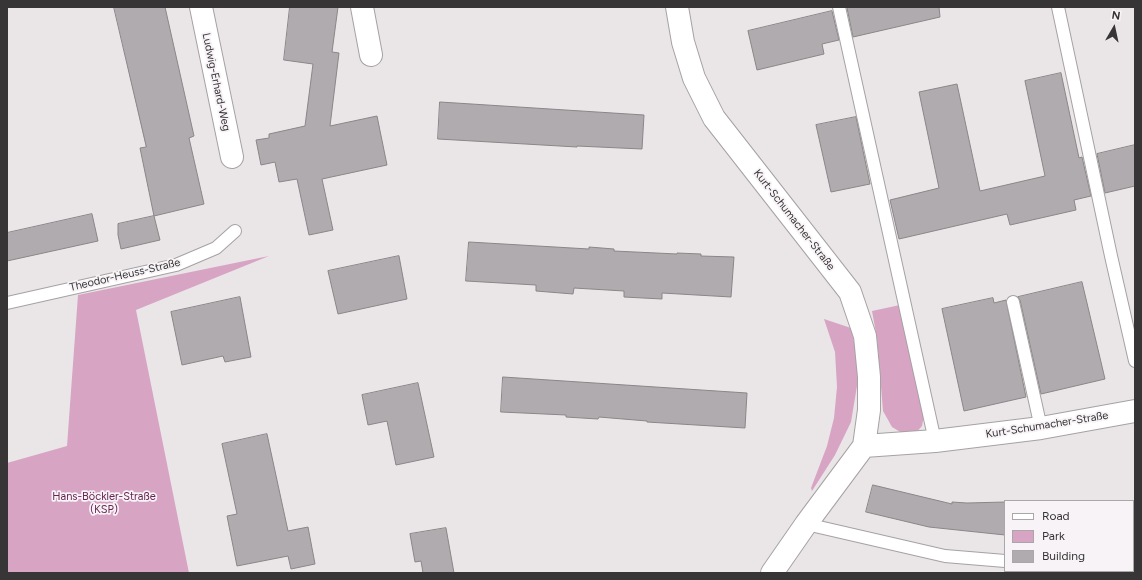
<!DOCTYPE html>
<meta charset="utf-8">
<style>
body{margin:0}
#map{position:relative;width:1142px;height:580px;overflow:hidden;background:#eae6e8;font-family:Figtree,sans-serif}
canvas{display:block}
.frame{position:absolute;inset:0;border:8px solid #373536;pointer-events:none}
.legend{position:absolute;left:1004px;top:500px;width:130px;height:72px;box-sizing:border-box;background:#f7f3f6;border:1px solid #aaa7a9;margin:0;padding:5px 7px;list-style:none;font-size:12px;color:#373536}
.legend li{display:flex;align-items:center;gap:8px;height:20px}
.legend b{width:20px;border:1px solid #aaa7a9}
.north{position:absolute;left:1094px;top:8px;width:40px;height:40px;-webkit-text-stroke:3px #f7f3f6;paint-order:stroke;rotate:9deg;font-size:11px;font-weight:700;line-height:16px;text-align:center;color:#373536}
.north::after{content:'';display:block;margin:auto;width:14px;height:18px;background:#373536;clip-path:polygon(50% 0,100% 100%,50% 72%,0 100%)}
</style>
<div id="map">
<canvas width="1142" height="580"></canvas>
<div class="frame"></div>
<ul class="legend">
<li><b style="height:5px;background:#fff"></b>Road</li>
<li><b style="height:11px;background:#d8a4c4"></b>Park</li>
<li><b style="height:11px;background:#afabae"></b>Building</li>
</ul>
<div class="north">N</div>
</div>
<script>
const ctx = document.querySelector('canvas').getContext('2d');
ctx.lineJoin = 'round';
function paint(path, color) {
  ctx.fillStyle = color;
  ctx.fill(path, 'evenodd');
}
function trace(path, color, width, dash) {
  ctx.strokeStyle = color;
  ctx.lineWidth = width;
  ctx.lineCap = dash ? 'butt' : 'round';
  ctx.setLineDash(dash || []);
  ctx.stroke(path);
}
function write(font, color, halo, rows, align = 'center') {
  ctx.font = font + ' Figtree,sans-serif';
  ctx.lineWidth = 3.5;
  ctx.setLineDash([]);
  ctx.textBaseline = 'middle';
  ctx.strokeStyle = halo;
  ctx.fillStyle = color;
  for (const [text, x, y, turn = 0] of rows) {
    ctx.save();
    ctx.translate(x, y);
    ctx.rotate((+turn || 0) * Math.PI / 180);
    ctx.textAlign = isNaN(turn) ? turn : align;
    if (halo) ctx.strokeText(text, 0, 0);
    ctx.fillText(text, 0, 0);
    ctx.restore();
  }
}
const green = new Path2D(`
 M269,256L136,310L189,573H7V463L67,446L78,295Z
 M900,305L924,415L922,426L915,434L902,433L892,427L883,411L877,338L872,311Z
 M824,319L851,328L857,356V386L851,422L835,455L812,491L811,488L827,446L834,418L837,387L835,352Z`);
const building = new Path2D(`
 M114,7H165L194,136L189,138L204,204L154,216L140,148L146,147Z
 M290,7H338L332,52L339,53L330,126L377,116L387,165L322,179L333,230L309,235L297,179L279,182L275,162L261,165L256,140L269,138V134L305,126L313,64L284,60Z
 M851,7H939L940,17L853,37L847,8Z
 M832,11L839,40L822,44L824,54L757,70L748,31Z
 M1061,73L1079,158L1082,157L1091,196L1074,200L1076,210L1010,225L1007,214L899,239L890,200L939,188L919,92L957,84L980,191L1045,176L1025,81Z
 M440,102L644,115L642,149L577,146V147L438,139Z
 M856,117L870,184L831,192L816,125Z
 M1135,145V186L1105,193L1097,154Z
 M92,214L98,241L7,261V233Z
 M154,216L160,240L121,249L118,235V224Z
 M469,242L589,249V247L614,249V251L677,254V253L701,254V256L734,257L731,297L662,293V299L624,297V291L574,288L573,294L536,291V285L466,281Z
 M399,256L407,299L338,314L328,271Z
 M1082,282L1105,379L1041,394L1020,300L1018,297Z
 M240,297L251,357L225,362L223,356L182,365L171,312Z
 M993,298L994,303L1006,300L1026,397L964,411L942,309Z
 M503,377L747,393L745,428L647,422V421L599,417L598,419L566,417V415L501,412Z
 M418,383L434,457L396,465L387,421L368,425L362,395Z
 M267,434L288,531L308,527L315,564L291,569L288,556L237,566L227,516L237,514L222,444Z
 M873,485L952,504V502L967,503L1005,502V535L929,527L866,512Z
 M446,528L454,573H423L421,561L415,562L410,534Z`);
const service = new Path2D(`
 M839,7L935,441
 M1058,7L1111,256L1135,361
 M1013,302L1041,428
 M7,303L176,265L216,248L235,231
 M806,524L945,556L1005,561
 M1120,571L1133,572`);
const minor = new Path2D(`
 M201,7L232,157
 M362,7L371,55
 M677,7L683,42L694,78L714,118L850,292L865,336L869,377V410L864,446L806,524L772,573
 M864,446L935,441L1041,428L1135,411`);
const streetNames = [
 ["Ludwig-Erhard-Weg",216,82,78],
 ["Kurt-Schumacher-Straße",794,220,52],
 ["Theodor-Heuss-Straße",125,275,-13],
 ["Kurt-Schumacher-Straße",1047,425,-9]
];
const parkNames = [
 ["Hans-Böckler-Straße",104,497],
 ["(KSP)",104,510]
];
paint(green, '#d8a4c4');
paint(building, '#afabae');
trace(building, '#8a8688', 1);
trace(service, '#a6a2a4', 14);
trace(minor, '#a6a2a4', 24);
trace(service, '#fff', 12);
trace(minor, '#fff', 22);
write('11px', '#373536', '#f7f3f6', streetNames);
write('11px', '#682453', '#f7f3f6', parkNames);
</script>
